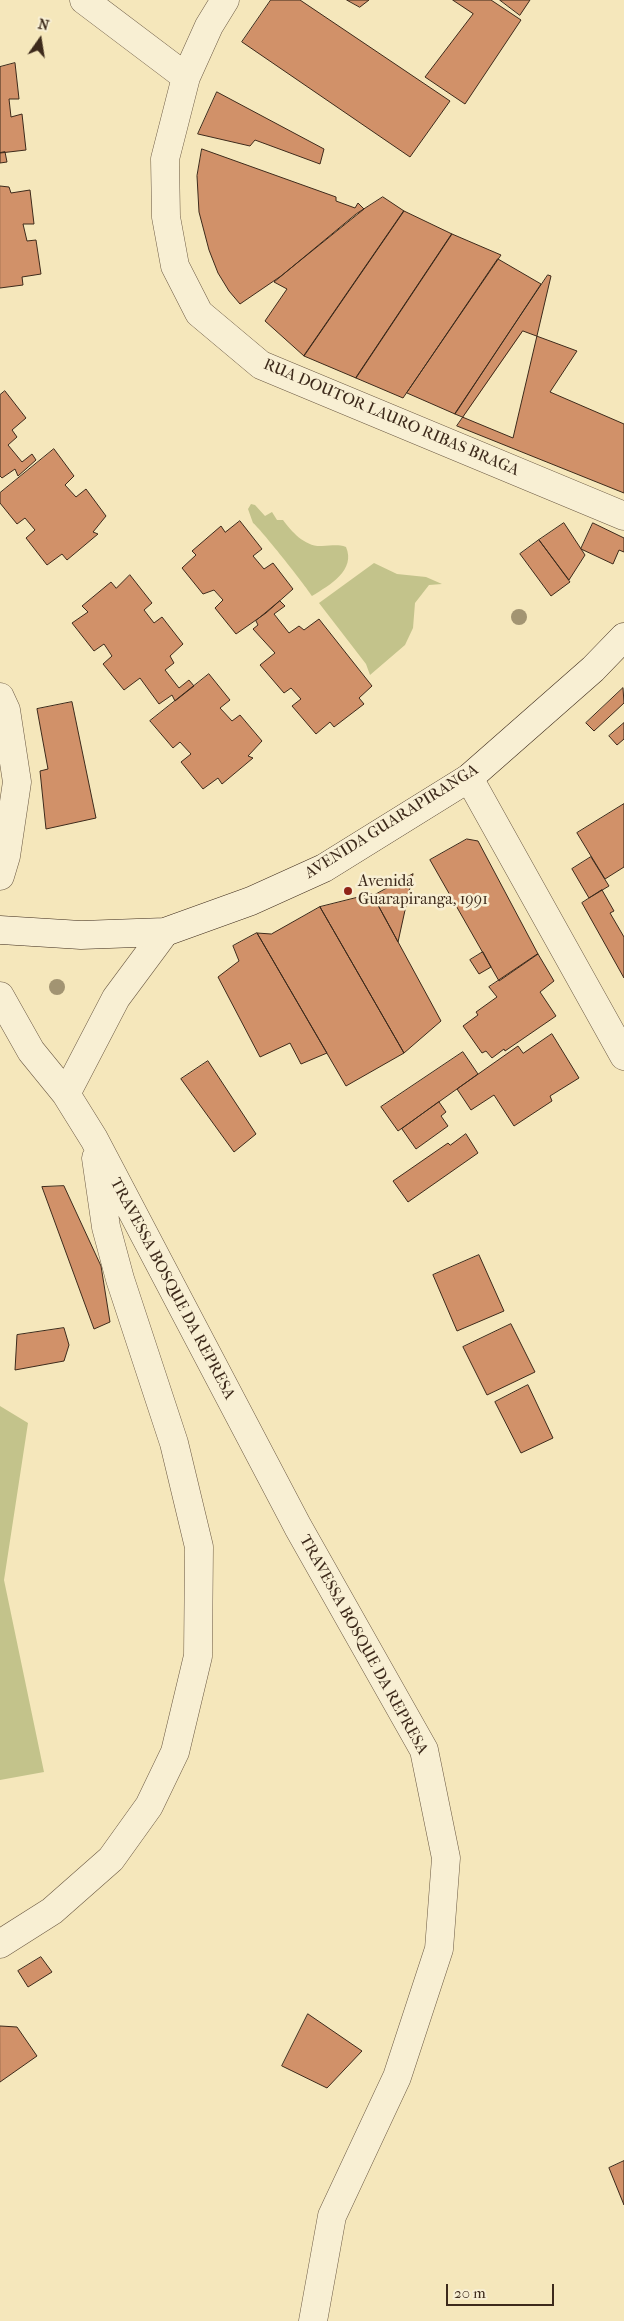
<!DOCTYPE html>
<style>
body{margin:0}
#map{position:relative;width:624px;height:2321px;overflow:hidden;background:#f5e7bb;font-family:"IM FELL French Canon",serif}
canvas{display:block}
.north{position:absolute;left:15px;top:15px;width:50px;height:50px;-webkit-text-stroke:4px #f8efd3;paint-order:stroke;rotate:13deg;font-size:14px;font-weight:700;line-height:20px;text-align:center;color:#3d2a1b}
.north::after{content:'';display:block;margin:auto;width:18px;height:22px;background:#3d2a1b;clip-path:polygon(50% 0,100% 100%,50% 72%,0 100%)}
.scale{position:absolute;left:446px;top:2284px;width:108px;height:22px;box-sizing:border-box;border:2px solid #3d2a1b;border-top:0;padding-left:6px;font-size:15px;line-height:18px;white-space:nowrap;color:#3d2a1b;-webkit-text-stroke:4px #f8efd3;paint-order:stroke}
</style>
<div id="map">
<canvas width="624" height="2321"></canvas>
<div class="north">N</div>
<div class="scale">20 m</div>
</div>
<script>
const ctx = document.querySelector('canvas').getContext('2d');
ctx.lineJoin = 'round';
function paint(path, color) {
  ctx.fillStyle = color;
  ctx.fill(path, 'evenodd');
}
function trace(path, color, width, dash) {
  ctx.strokeStyle = color;
  ctx.lineWidth = width;
  ctx.lineCap = dash ? 'butt' : 'round';
  ctx.setLineDash(dash || []);
  ctx.stroke(path);
}
function write(font, color, halo, rows, align = 'center') {
  ctx.font = font + ' "IM FELL French Canon",serif';
  ctx.lineWidth = 5;
  ctx.setLineDash([]);
  ctx.textBaseline = 'middle';
  ctx.strokeStyle = halo;
  ctx.fillStyle = color;
  for (const [text, x, y, turn = 0] of rows) {
    ctx.save();
    ctx.translate(x, y);
    ctx.rotate((+turn || 0) * Math.PI / 180);
    ctx.textAlign = isNaN(turn) ? turn : align;
    if (halo) ctx.strokeText(text, 0, 0);
    ctx.fillText(text, 0, 0);
    ctx.restore();
  }
}
const green = new Path2D(`
 M251,504L255,505L265,516L272,512L277,520H283C292,532 305,547 322,546C331,546 337,544 346,547C356,570 330,585 312,596C306,586 259,527 253,523L248,509Z
 M374,563L397,574L426,577L442,584L429,585L415,603L413,628L405,645L370,675L366,664L319,603Z
 M0,1406L28,1423L4,1580L44,1772L0,1780Z`);
const building = new Path2D(`
 M271,0H300L450,101L410,157L242,42Z
 M347,0H369L360,7Z
 M453,0H491L521,20L465,104L425,77L473,14Z
 M500,0H530L520,15Z
 M15,63L19,99H9L11,117L22,114L26,150L0,153V67Z
 M217,92L324,149L320,164L255,140L250,146L198,134Z
 M202,149L336,197V201L355,208L358,203L364,209L281,276L240,304L229,291L218,273L209,250L199,212L197,176Z
 M5,152L7,162L0,163V153Z
 M0,186L9,187L11,193L30,190L34,224H23L27,241L36,240L41,274L22,277L23,285L0,288Z
 M383,197L404,211L304,356L265,321L287,289L274,282L356,214Z
 M404,211L452,234L356,378L304,356Z
 M452,234L501,255L403,398L356,378Z
 M498,259L541,284L455,414L407,393Z
 M548,275L551,276L513,438L455,414Z
 M523,331L577,351L550,392L624,424V493L457,426Z
 M5,391L26,418L12,430L17,437L8,445L22,462L32,454L36,460L18,476L15,469L2,478L0,476V395Z
 M54,449L74,476L65,485L76,497L86,489L106,516L93,532L98,534L67,560L62,554L47,565L26,538L35,530L25,518L17,524L0,503V493Z
 M240,521L262,549L253,556L264,569L273,563L293,589L266,613L236,634L215,608L223,600L214,590L203,594L182,568L196,555L192,551L221,526L225,532Z
 M564,523L585,555L569,580L539,540Z
 M593,523L624,538V552L619,550L613,564L581,549Z
 M539,540L570,582L551,596L520,554Z
 M130,575L152,603L144,610L154,623L162,617L183,644L170,656L174,663L165,670L179,688L189,680L194,686L175,701L172,695L159,704L140,678L124,690L103,664L112,656L104,644L94,651L72,623L88,612L82,606L111,582L116,588Z
 M280,601L285,606L274,614L289,633L299,626L304,630L319,619L372,686L359,698L364,704L334,727L330,722L316,734L292,706L301,699L291,688L284,693L260,665L275,653L253,629L258,625L256,621Z
 M209,674L230,700L220,708L232,721L240,715L262,741L248,756L253,758L222,784L218,778L203,789L181,762L191,754L180,742L173,748L150,721Z
 M623,688L624,703L594,731L586,723Z
 M72,702L96,818L46,829L40,771L48,769L37,709Z
 M624,723V739L617,745L609,736Z
 M624,804V867L605,879L577,833Z
 M467,839L478,841L538,954L499,981L430,860Z
 M591,857L609,886L589,898L572,869Z
 M413,874L398,942L373,896Z
 M602,890L614,911L610,913L624,937V978L582,903Z
 M372,894L441,1021L404,1053L320,907Z
 M320,907L404,1053L346,1086L257,933L271,934Z
 M257,933L327,1053L301,1064L290,1043L260,1057L218,977L239,961L233,946Z
 M483,952L491,967L479,974L470,960Z
 M538,954L554,981L540,992L556,1016L505,1051L504,1049L492,1058L486,1051L482,1053L463,1026L478,1015L476,1012L497,997L489,987Z
 M552,1034L579,1078L550,1096L552,1101L514,1126L494,1095L471,1110L457,1089L518,1046L523,1053Z
 M463,1052L478,1074L398,1131L381,1107Z
 M208,1061L256,1134L234,1152L181,1079Z
 M439,1102L446,1112L441,1116L448,1126L416,1149L402,1129Z
 M466,1134L478,1153L408,1202L393,1181L448,1143L450,1145Z
 M64,1186L101,1266L110,1322L94,1329L42,1187Z
 M479,1255L504,1311L457,1331L433,1275Z
 M511,1324L535,1372L487,1395L463,1347Z
 M64,1328L69,1345L64,1361L15,1370L17,1335Z
 M528,1385L553,1438L521,1453L495,1402Z
 M41,1957L52,1972L28,1987L18,1971Z
 M308,2014L362,2051L327,2088L282,2066Z
 M0,2026L17,2027L37,2056L0,2082Z
 M624,2161V2205L609,2168Z`);
const street = new Path2D(`
 M84,0L186,77
 M225,0L209,26L186,77L165,159L166,217L175,266L199,313L261,365L624,516
 M0,697L6,710L17,782L6,856L0,876
 M469,778L624,1056
 M0,996L31,1051L66,1094L94,1139L298,1527L424,1750L446,1858L439,1949L397,2077L332,2216L313,2321
 M66,1094L116,998L165,932
 M0,1944L52,1911L111,1859L149,1806L175,1752L198,1656L199,1547L174,1443L120,1279L106,1227L96,1158`);
const secondary = new Path2D(`
 M0,930L81,935L165,932L251,901L324,868L469,778L593,669L624,637`);
const trees = [
 [519,617],
 [57,987]
];
const markers = [
 [348,891,5,"#8f2418"]
];
const streetNames = [
 ["RUA DOUTOR LAURO RIBAS BRAGA",391,418,23],
 ["AVENIDA GUARAPIRANGA",392,822,-32],
 ["TRAVESSA BOSQUE DA REPRESA",172,1289,62],
 ["TRAVESSA BOSQUE DA REPRESA",363,1645,61]
];
const poiNames = [
 ["Avenida",358,882],
 ["Guarapiranga, 1991",358,900]
];
paint(green, '#c3c38b');
paint(building, '#d19169');
trace(building, '#3d2a1b', 1);
trace(street, '#6b5943', 29);
trace(secondary, '#3d2a1b', 29);
trace(street, '#f8efd3', 28);
trace(secondary, '#f8efd3', 28);
ctx.fillStyle = '#a29472';
for (const [x, y] of trees) {
  ctx.beginPath();
  ctx.arc(x, y, 8, 0, 2 * Math.PI);
  ctx.fill();
}
for (const [x, y, r, color] of markers) {
  const dot = new Path2D();
  dot.arc(x, y, r, 0, 2 * Math.PI);
  ctx.fillStyle = color;
  ctx.fill(dot);
  trace(dot, '#f8efd3', 2);
}
write('16px', '#3d2a1b', '#f8efd3', streetNames);
write('16px', '#3d2a1b', '#f8efd3', poiNames, 'left');
</script>
